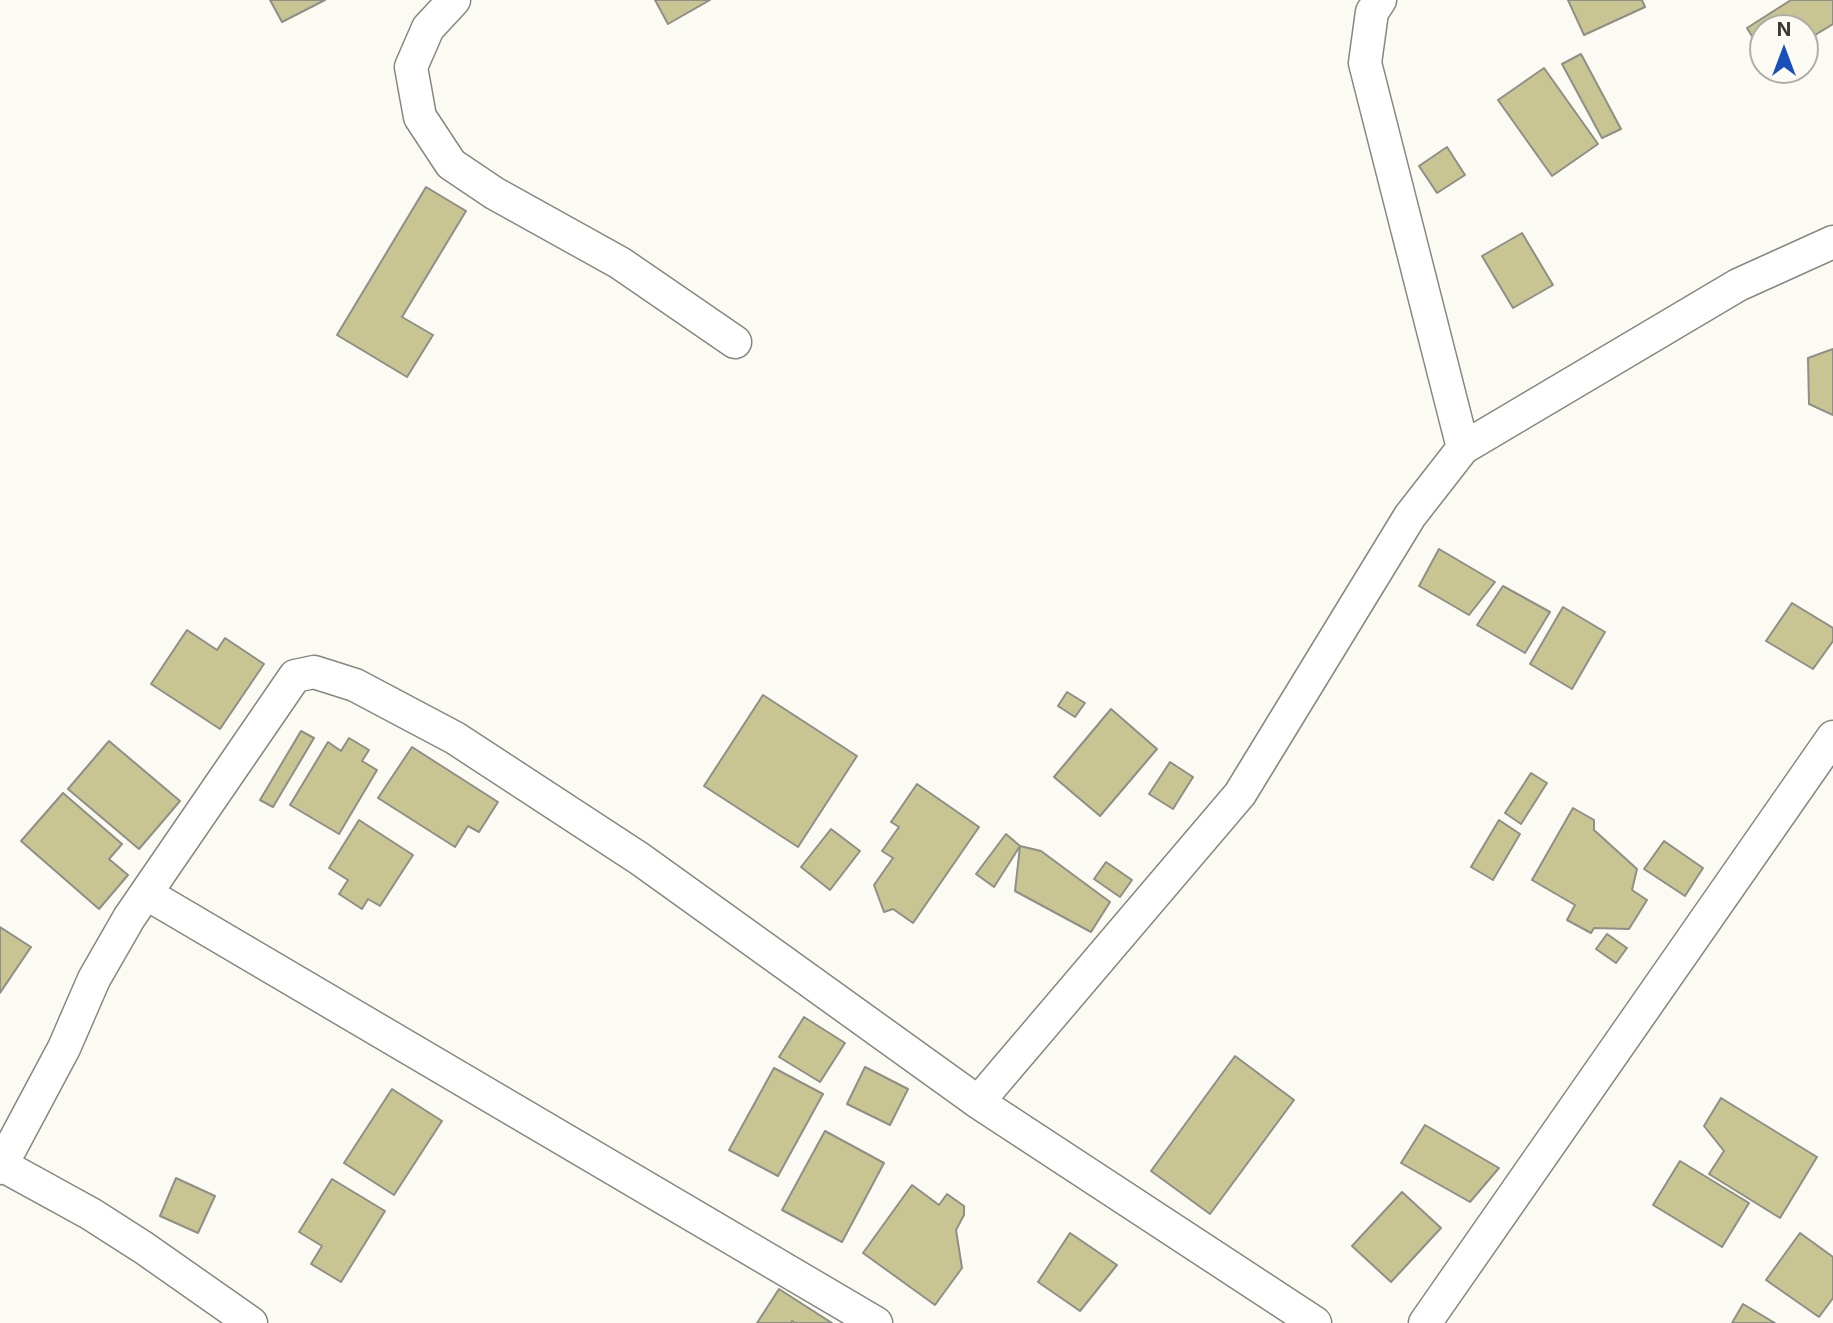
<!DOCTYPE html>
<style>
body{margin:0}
#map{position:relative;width:1833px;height:1323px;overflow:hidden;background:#fcfbf3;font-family:Inter,sans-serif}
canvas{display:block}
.north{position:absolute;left:1749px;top:14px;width:70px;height:70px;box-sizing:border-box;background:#fcfbf3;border:2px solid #aeada7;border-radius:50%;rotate:0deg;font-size:19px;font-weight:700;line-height:28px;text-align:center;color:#3a3936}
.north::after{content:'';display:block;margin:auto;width:24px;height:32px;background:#184fbb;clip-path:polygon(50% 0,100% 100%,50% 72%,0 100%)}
</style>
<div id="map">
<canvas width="1833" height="1323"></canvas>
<div class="north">N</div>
</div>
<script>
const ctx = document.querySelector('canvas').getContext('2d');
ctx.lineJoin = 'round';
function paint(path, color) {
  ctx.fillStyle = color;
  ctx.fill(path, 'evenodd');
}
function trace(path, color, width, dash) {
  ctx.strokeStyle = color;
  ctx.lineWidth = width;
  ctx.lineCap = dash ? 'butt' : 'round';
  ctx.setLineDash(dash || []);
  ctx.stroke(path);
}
const building = new Path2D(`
 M270,0H325L282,22Z
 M655,0H710L668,24Z
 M1568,0H1642L1645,7L1584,35Z
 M1791,0H1833V24L1805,41V28H1763V54L1747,28Z
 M1581,54L1621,129L1602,138L1562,64Z
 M1544,68L1598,144L1552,176L1498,100Z
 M1447,147L1465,175L1437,193L1419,166Z
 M426,187L466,211L402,317L433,335L407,377L337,335Z
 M1522,233L1553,285L1513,308L1482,256Z
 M1833,349V415L1809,404L1808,358Z
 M1439,549L1495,582L1469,615L1419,586Z
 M1503,586L1550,612L1525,653L1477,625Z
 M1792,603L1833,628V641L1813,669L1766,641Z
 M1563,607L1605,632L1572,689L1530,664Z
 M187,630L217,650L225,638L264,664L220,729L151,684Z
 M1067,692L1085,703L1075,717L1058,706Z
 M763,695L857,756L798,847L704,786Z
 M1111,709L1157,749L1100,816L1054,777Z
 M301,731L314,738L273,807L260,800Z
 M349,738L369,750L362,761L377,770L339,834L290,805L328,742L341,751Z
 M109,741L180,801L139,849L68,789Z
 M412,747L498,802L479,832L468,826L455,847L378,798Z
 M1170,762L1193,777L1173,809L1149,794Z
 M1531,773L1547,783L1521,824L1505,813Z
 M917,784L979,827L913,923L893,909L884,912L874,885L893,858L882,851L899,827L891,822Z
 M63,793L122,844L109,859L128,875L99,909L21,841Z
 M1573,808L1594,820V830L1637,869L1632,890L1647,900L1629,929L1594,928L1591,933L1567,920L1575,905L1532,880Z
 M359,820L413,855L380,906L368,899L362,909L339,894L348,880L329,868Z
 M1499,820L1520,834L1493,880L1471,867Z
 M831,829L860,851L830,890L801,867Z
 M1006,834L1020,846L994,887L976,874Z
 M1664,841L1703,868L1685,896L1644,869Z
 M1020,846L1041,851L1110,902L1091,932L1015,891Z
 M1106,862L1132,880L1120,897L1094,879Z
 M0,927L31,947L0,993Z
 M1607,934L1627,948L1616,963L1596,949Z
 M804,1017L845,1043L820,1082L779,1057Z
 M1235,1056L1294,1100L1210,1214L1151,1171Z
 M865,1067L908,1089L890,1125L847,1104Z
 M774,1068L823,1094L778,1176L729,1150Z
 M392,1089L442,1121L394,1195L344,1163Z
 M1721,1098L1817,1157L1780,1218L1709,1174L1724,1151L1704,1126Z
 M1425,1125L1499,1168L1470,1202L1401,1163Z
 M825,1131L884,1163L842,1242L782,1210Z
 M1680,1161L1749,1203L1722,1247L1653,1205Z
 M176,1178L215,1196L198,1233L160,1216Z
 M332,1179L385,1211L341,1282L311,1264L322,1246L299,1232Z
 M912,1185L939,1205L947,1194L964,1206V1215L956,1230L962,1268L935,1305L863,1253Z
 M1402,1192L1441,1228L1391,1282L1352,1246Z
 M1070,1233L1117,1265L1080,1311L1038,1282Z
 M1800,1233L1833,1257V1298L1819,1317L1766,1280Z
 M779,1289L832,1323H795L792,1321L791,1323H757Z
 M1743,1304L1775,1323H1732Z`);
const minor = new Path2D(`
 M454,0L428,28L411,67L420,117L451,164L494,193L620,263L735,342
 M1463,448L1738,285L1833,242
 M147,894L876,1323
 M978,1102L1240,794L1410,516L1463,448L1365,63L1372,12L1380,0
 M2,1165L91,1214L144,1248L251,1323
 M0,1168L64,1048L94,979L129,918L295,676L314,672L355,685L455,738L640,859L978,1102L1315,1323
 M1425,1323L1833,737`);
paint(building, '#c8c593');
trace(building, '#8f8e87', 2);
trace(minor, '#87877f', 35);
trace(minor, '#fff', 32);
</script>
